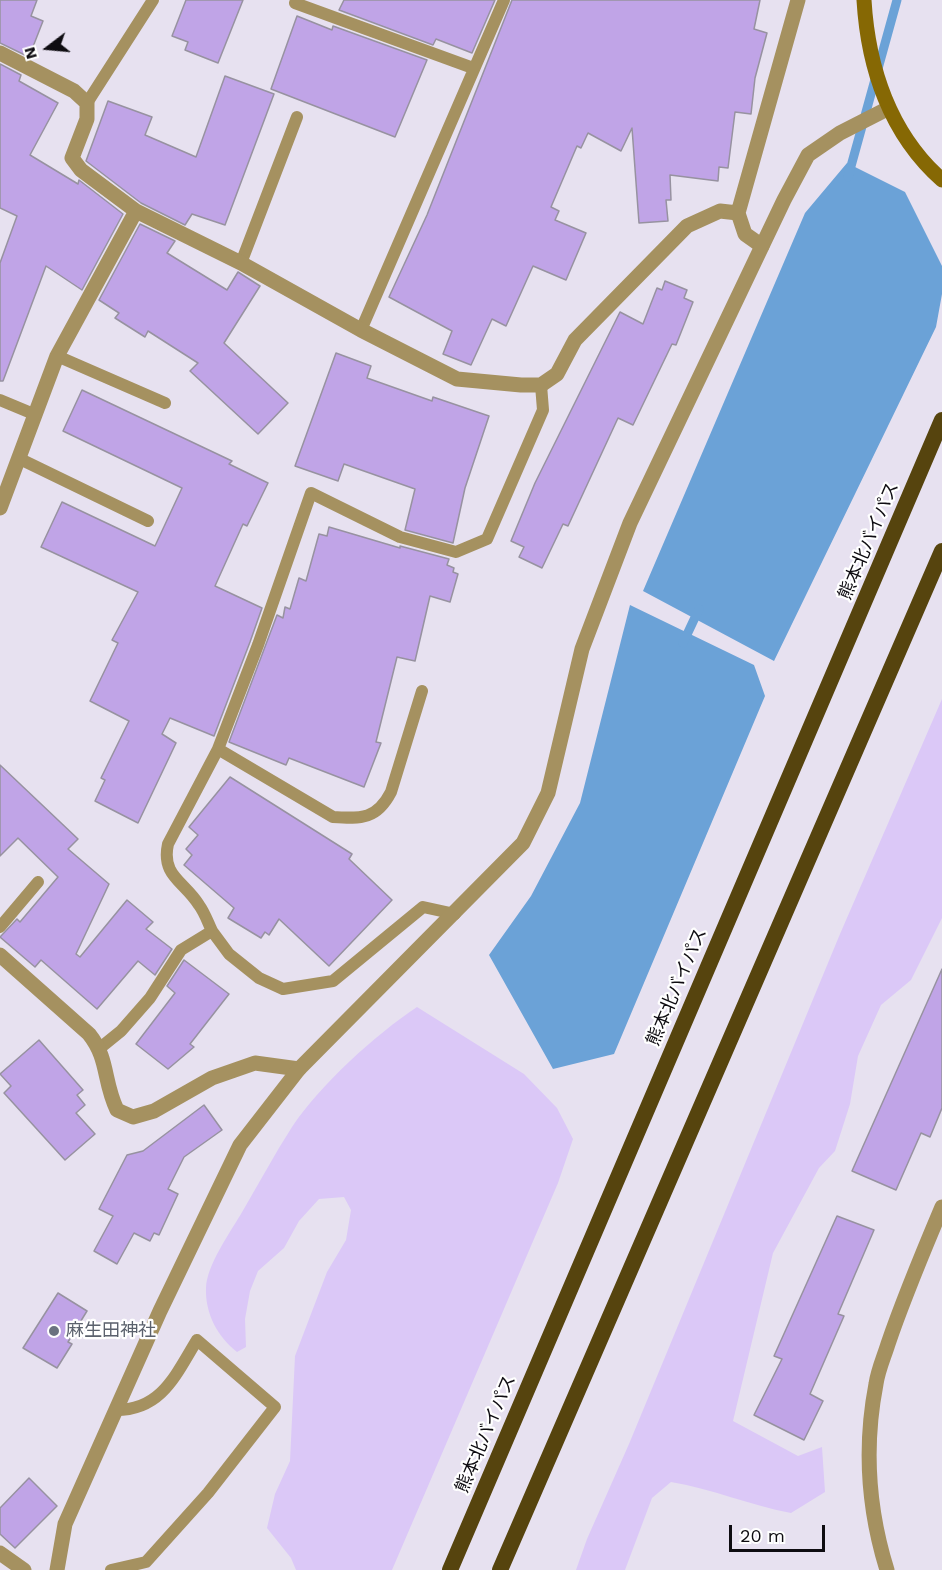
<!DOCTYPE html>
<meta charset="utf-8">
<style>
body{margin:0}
#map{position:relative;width:942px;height:1570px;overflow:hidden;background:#e7e1f0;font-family:"Work Sans",sans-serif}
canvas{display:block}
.north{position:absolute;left:18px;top:18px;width:60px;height:60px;-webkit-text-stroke:4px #fff;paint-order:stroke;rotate:254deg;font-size:16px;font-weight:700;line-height:24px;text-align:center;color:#0e0c11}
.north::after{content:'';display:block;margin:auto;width:21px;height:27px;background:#0e0c11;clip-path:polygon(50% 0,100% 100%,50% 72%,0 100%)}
.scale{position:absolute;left:729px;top:1525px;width:96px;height:27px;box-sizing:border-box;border:3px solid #0e0c11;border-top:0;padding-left:8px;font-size:18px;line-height:21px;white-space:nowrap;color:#0e0c11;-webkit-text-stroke:4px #fff;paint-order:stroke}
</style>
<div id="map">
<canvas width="942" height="1570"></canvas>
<div class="north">N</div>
<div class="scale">20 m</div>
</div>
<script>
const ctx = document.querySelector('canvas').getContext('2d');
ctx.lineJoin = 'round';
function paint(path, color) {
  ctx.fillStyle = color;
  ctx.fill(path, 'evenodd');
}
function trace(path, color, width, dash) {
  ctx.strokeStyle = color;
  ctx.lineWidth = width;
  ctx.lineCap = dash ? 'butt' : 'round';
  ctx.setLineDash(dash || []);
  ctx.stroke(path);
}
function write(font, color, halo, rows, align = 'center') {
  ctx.font = font + ' "Work Sans","Noto Sans JP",sans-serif';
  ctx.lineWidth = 4.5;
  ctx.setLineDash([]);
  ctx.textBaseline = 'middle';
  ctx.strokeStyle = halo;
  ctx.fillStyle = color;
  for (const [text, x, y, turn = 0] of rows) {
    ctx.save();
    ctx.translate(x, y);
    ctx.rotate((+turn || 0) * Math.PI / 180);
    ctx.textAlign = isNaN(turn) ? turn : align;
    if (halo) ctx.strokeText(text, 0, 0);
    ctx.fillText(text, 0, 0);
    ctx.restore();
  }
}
const green = new Path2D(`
 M942,699V918L911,980L881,1005L858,1056L850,1104L835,1151L819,1168L773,1253L733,1421L798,1456L822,1447L825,1492L791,1513C749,1505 713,1489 671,1482L652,1498L625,1570H576L587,1539L629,1444L840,934Z
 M417,1007L524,1074L557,1108L573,1139L558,1183L392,1570H296L291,1558L267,1528L275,1494L290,1461L295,1356L327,1272L346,1240L351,1210L344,1197L319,1199L299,1221L284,1248L258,1271L250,1291L245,1319L246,1347L237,1352C218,1337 205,1314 206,1288C207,1265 229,1234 241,1214C258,1185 274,1155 292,1127C320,1085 375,1035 417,1007Z`);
const water = new Path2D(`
 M847,163L905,192L942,266V294L936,327L774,661L643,591L805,213Z
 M630,605L754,665L765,696L614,1054L553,1069L489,955L531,896L580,803Z`);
const stream = new Path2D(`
 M848,177L897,0
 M683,643L699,609`);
const building = new Path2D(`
 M0,0H37L31,16L43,21L29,57L0,43Z
 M186,0H243L218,63L185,50L188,42L172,36Z
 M344,0H495L472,53L436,39L433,45L339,10Z
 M512,0H760L754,29L767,33L755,78L751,114L735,112L728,168L719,167L718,181L670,175L671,200H666L668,221L639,223L632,128L621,151L588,133L581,148L577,146L551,207L559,211L555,220L586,233L566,280L533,266L506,326L492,319L471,365L443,354L452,331L389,297L427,215Z
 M297,16L332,30L333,26L427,60L395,137L271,89Z
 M0,64L21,75L19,81L58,103L30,155L78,184L79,180L123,214L82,290L46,266L3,381H0V263L17,216L0,208Z
 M225,76L274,94L225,225L192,214L185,225L141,203L86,161L108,101L152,117L145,135L196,157Z
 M140,224L175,241L167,253L227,290L238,272L260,286L224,343L288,403L258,434L190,371L198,363L148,331L145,337L115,318L119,313L99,300Z
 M665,281L687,290L684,298L693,302L676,345L672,344L633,425L618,418L568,526L563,524L542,568L519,557L524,547L511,541L535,483L620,312L643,324L657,288L662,290Z
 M336,353L371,366L367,378L432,401L433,397L489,416L465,488L453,543L405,530L415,489L344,464L338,481L295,466Z
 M82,390L232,461L229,464L268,483L247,526L243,524L215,586L262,608L250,642L214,736L170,718L162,734L176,743L138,823L95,801L105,780L101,778L129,721L90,701L118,643L112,640L138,592L41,547L62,502L155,546L182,488L63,431Z
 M329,527L400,548V546L449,559L447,565L454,568L453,572L458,574L450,602L430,596L415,661L397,657L376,742L381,743L364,787L289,758L286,765L229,742L277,615L283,618L285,607L290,609L299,578L306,581L319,534L327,536Z
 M0,765L78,839L68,849L109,884L76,954L80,957L127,900L153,922L146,929L172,949L155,975L138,961L97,1009L41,960L35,967L0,937L17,919L20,922L58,877L18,838L0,856Z
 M230,777L352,854L349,859L392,900L329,966L279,919L269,935L265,932L261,938L228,918L234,908L184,865L192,855L186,849L198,835L189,827Z
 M184,960L229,994L190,1044L194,1047L168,1069L136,1044L175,993L167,986Z
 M942,969V1108L930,1137L921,1133L896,1190L852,1171Z
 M39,1040L83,1090L77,1095L85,1105L76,1113L95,1134L65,1160L4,1093L11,1086L0,1074Z
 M204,1105L222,1130L184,1157L168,1189L178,1194L159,1235L154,1233L150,1241L134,1233L117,1264L94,1251L113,1216L99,1209L127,1155L143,1151Z
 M837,1216L874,1230L838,1314L844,1316L810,1394L823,1401L804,1440L754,1415L782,1359L774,1356Z
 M58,1293L87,1311L68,1342L72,1344L57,1368L23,1348Z
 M29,1478L57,1506L15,1548L0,1534V1508Z`);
const service = new Path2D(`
 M295,3L473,68
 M87,103L153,0
 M241,263L297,117
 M361,330L504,0
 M57,356L165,403
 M0,400L36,415
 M18,458L148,521
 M218,749L258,645L311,493L400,537L456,552L487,539L543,410L541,385
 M0,927L38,882
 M212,931L229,954L259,978L283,989L333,981L423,907L455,914
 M100,1048L121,1031L150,998L181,950L212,931C208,923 205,913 199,905C184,881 161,876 168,844L218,749L333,817C362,819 377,819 391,792L422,691
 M111,1570L146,1562L208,1493L275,1407L197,1340C176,1374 162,1410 116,1410`);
const minor = new Path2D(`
 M0,53L74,91L87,103V119L72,158L81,170L136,211
 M762,246L745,234L738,213L798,0
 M0,508L57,356L136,211L241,263L361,330L457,379L521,385H541L557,374L575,340L687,226L720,211L738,213
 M0,955L89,1034C109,1059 103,1081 117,1110L133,1117L154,1111L212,1078L255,1063L299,1069
 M0,1553L24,1570`);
const tertiary = new Path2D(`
 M57,1570L65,1524L160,1311L240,1145L299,1069L523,843L548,793L582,649L630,523L784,200L808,155L840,133L887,109
 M887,1570C868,1509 864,1446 876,1384C878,1370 884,1357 888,1344C904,1297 923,1252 942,1207`);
const secondary = new Path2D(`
 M864,0C868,68 890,134 942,180`);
const trunk = new Path2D(`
 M450,1570L942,420
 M500,1570L942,551`);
const markers = [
 [54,1331,6,"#6b7280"]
];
const streetNames = [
 ["熊本北バイパス",869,541,-67],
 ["熊本北バイパス",677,987,-67],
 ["熊本北バイパス",486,1434,-67]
];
const worshipNames = [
 ["麻生田神社",66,1331]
];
paint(green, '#dbc8f7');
paint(water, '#6ba2d7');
trace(stream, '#6ba2d7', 9);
paint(building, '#c0a4e7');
trace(building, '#9792a0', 1.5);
trace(service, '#a59160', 12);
trace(minor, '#a59160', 15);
trace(tertiary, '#a59160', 15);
trace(secondary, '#866804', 15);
trace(trunk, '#56440e', 16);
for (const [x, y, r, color] of markers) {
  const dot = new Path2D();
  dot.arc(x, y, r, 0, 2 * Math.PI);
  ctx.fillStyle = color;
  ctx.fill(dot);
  trace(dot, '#fff', 2);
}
write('18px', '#0e0c11', '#fff', streetNames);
write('18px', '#5b616d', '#fff', worshipNames, 'left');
</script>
